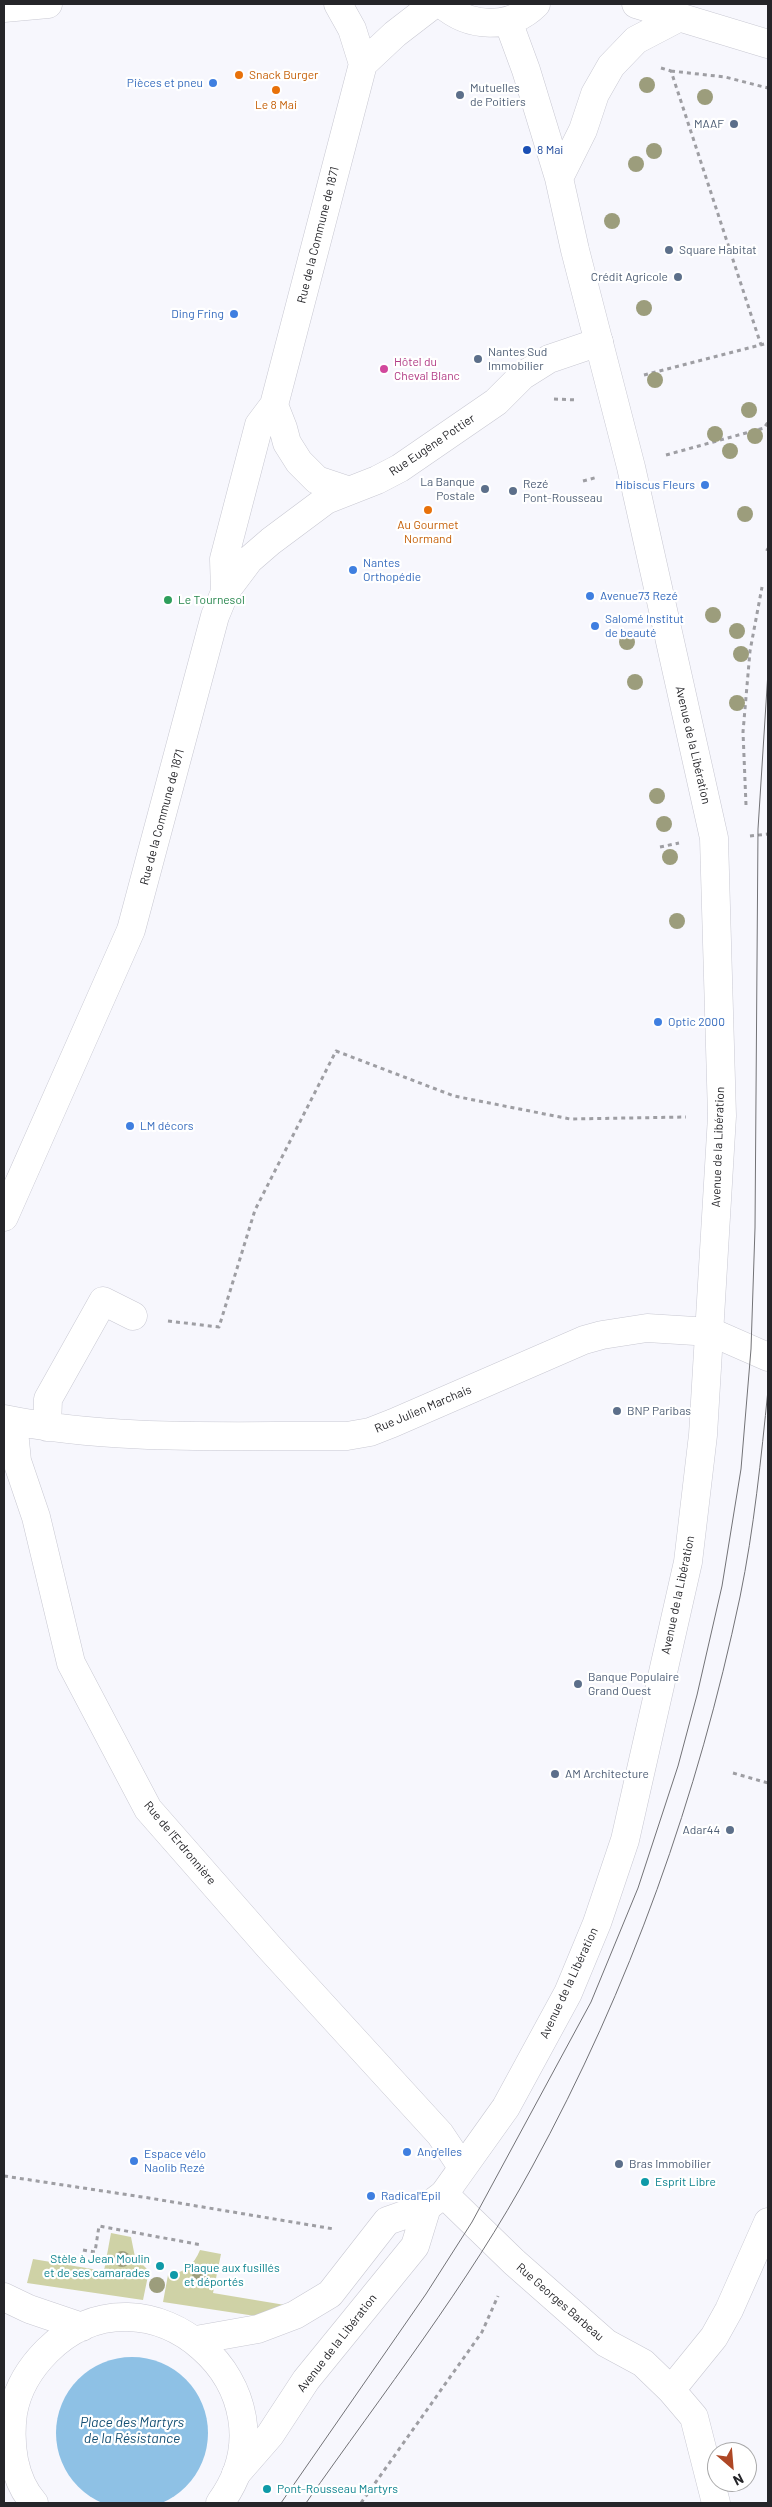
<!DOCTYPE html>
<meta charset="utf-8">
<style>
body{margin:0}
#map{position:relative;width:772px;height:2507px;overflow:hidden;background:#f7f7fd;font-family:Barlow,sans-serif}
canvas{display:block}
.frame{position:absolute;inset:0;border:5px solid #252529;pointer-events:none}
.north{position:absolute;left:707px;top:2442px;width:50px;height:50px;box-sizing:border-box;background:#fff;border:1px solid #a8a8a9;border-radius:50%;rotate:153deg;font-size:14px;font-weight:700;line-height:20px;text-align:center;color:#252529}
.north::after{content:'';display:block;margin:auto;width:18px;height:22px;background:#ae4725;clip-path:polygon(50% 0,100% 100%,50% 72%,0 100%)}
</style>
<div id="map">
<canvas width="772" height="2507"></canvas>
<div class="frame"></div>
<div class="north">N</div>
</div>
<script>
const ctx = document.querySelector('canvas').getContext('2d');
ctx.lineJoin = 'round';
function paint(path, color) {
  ctx.fillStyle = color;
  ctx.fill(path, 'evenodd');
}
function trace(path, color, width, dash) {
  ctx.strokeStyle = color;
  ctx.lineWidth = width;
  ctx.lineCap = dash ? 'butt' : 'round';
  ctx.setLineDash(dash || []);
  ctx.stroke(path);
}
function write(font, color, halo, rows, align = 'center') {
  ctx.font = font + ' Barlow,sans-serif';
  ctx.lineWidth = 4.5;
  ctx.setLineDash([]);
  ctx.textBaseline = 'middle';
  ctx.strokeStyle = halo;
  ctx.fillStyle = color;
  for (const [text, x, y, turn = 0] of rows) {
    ctx.save();
    ctx.translate(x, y);
    ctx.rotate((+turn || 0) * Math.PI / 180);
    ctx.textAlign = isNaN(turn) ? turn : align;
    if (halo) ctx.strokeText(text, 0, 0);
    ctx.fillText(text, 0, 0);
    ctx.restore();
  }
}
const green = new Path2D(`
 M111,2233L131,2237L135,2257L149,2271L143,2300L27,2283L33,2259L104,2271Z
 M200,2250L221,2254L213,2293L285,2305L262,2317L163,2302L168,2275C184,2273 194,2265 200,2250Z`);
const water = new Path2D(`
 M56 2433a76 76 0 1 1 152 0a76 76 0 1 1-152 0Z`);
const path = new Path2D(`
 M661,68L671,71L761,345
 M671,71L725,77L768,88
 M644,375L768,343
 M554,399L577,400
 M666,455L764,428L768,422
 M583,481L598,477
 M766,549L768,550
 M746,805L743,732L750,651L762,587
 M750,836L768,834
 M660,847L679,843
 M168,1321L219,1327L255,1210L336,1051L454,1096L570,1119L686,1117
 M733,1773L768,1783
 M4,2176L149,2198L334,2229
 M83,2250L95,2252L99,2226L202,2245
 M361,2503L482,2332L498,2296`);
const minor = new Path2D(`
 M338,4L352,29L363,64
 M274,405L283,428L287,443L299,462L317,480L347,490
 M225,592L249,560L271,541L326,500L377,480L400,468L496,402L522,376L549,359L599,342
 M4,1217L131,930L215,616L225,592L224,559L259,425L274,405L363,64L395,34L434,4
 M4,1419C116,1442 233,1435 347,1436L370,1432L393,1423L584,1340L602,1335L647,1328L711,1332L768,1357
 M13,1421L17,1461L36,1517L71,1663L148,1809L269,1947L440,2134L462,2167
 M47,1427L48,1399L103,1301L133,1316
 M444,2194L514,2262L606,2343L643,2363L671,2390L694,2417L716,2503
 M671,2390L714,2337L729,2310L768,2222`);
const tertiary = new Path2D(`
 M442,4C469,28 510,30 536,4
 M636,4L768,44
 M4,8L48,4
 M559,178L583,130L595,94L611,66L636,40L680,17
 M196,2340L258,2329L295,2315L330,2294L387,2221L427,2207L444,2194L506,2107L568,1993L597,1923L625,1840L688,1562L703,1435L722,1116L714,838L631,467L575,250L559,178L526,70L508,21
 M236,2474L270,2435L306,2380L415,2246L427,2207`);
const secondary = new Path2D(`
 M4,2297L29,2309L82,2327
 M34,2503C13,2479 9,2444 13,2413C17,2390 30,2368 47,2351C147,2252 303,2390 220,2503`);
const tram = new Path2D(`
 M281,2503L426,2294L472,2222L591,2002L638,1888L678,1766L697,1695L722,1586L741,1469L751,1349L755,1228L758,829L768,672
 M306,2503C383,2393 468,2285 532,2167C630,1988 698,1796 740,1597C754,1529 761,1459 768,1390`);
const trees = [
 [647,85],
 [705,97],
 [654,151],
 [636,164],
 [612,221],
 [644,308],
 [655,380],
 [749,410],
 [715,434],
 [755,436],
 [730,451],
 [745,514],
 [713,615],
 [737,631],
 [627,642],
 [741,654],
 [635,682],
 [737,703],
 [657,796],
 [664,824],
 [670,857],
 [677,921],
 [122,2259],
 [200,2274],
 [157,2285]
];
const markers = [
 [239,75,5,"#e8710a"],
 [213,83,5,"#3f7fe0"],
 [276,90,5,"#e8710a"],
 [460,95,5,"#5c6f8a"],
 [734,124,5,"#5c6f8a"],
 [527,150,5,"#1a4fb4"],
 [669,250,5,"#5c6f8a"],
 [678,277,5,"#5c6f8a"],
 [234,314,5,"#3f7fe0"],
 [478,359,5,"#5c6f8a"],
 [384,369,5,"#d1479c"],
 [705,485,5,"#3f7fe0"],
 [485,489,5,"#5c6f8a"],
 [513,491,5,"#5c6f8a"],
 [428,510,5,"#e8710a"],
 [353,570,5,"#3f7fe0"],
 [590,596,5,"#3f7fe0"],
 [168,600,5,"#2e9e5b"],
 [595,626,5,"#3f7fe0"],
 [658,1022,5,"#3f7fe0"],
 [130,1126,5,"#3f7fe0"],
 [617,1411,5,"#5c6f8a"],
 [578,1684,5,"#5c6f8a"],
 [555,1774,5,"#5c6f8a"],
 [730,1830,5,"#5c6f8a"],
 [407,2152,5,"#3f7fe0"],
 [134,2161,5,"#3f7fe0"],
 [619,2164,5,"#5c6f8a"],
 [645,2182,5,"#0f9aa8"],
 [371,2196,5,"#3f7fe0"],
 [160,2266,5,"#0f9aa8"],
 [174,2275,5,"#0f9aa8"],
 [267,2489,5,"#0f9aa8"]
];
const foodNames = [
 ["Snack Burger",249,75,"left"],
 ["Le 8 Mai",276,105],
 ["Au Gourmet",428,525],
 ["Normand",428,539]
];
const shopNames = [
 ["Pièces et pneu",203,83,"right"],
 ["Ding Fring",224,314,"right"],
 ["Hibiscus Fleurs",695,485,"right"],
 ["Nantes",363,563],
 ["Orthopédie",363,577],
 ["Avenue73 Rezé",600,596],
 ["Salomé Institut",605,619],
 ["de beauté",605,633],
 ["Optic 2000",668,1022],
 ["LM décors",140,1126],
 ["Ang'elles",417,2152],
 ["Espace vélo",144,2154],
 ["Naolib Rezé",144,2168],
 ["Radical'Epil",381,2196]
];
const serviceNames = [
 ["Mutuelles",470,88],
 ["de Poitiers",470,102],
 ["MAAF",724,124,"right"],
 ["Square Habitat",679,250],
 ["Crédit Agricole",668,277,"right"],
 ["Nantes Sud",488,352],
 ["Immobilier",488,366],
 ["La Banque",475,482,"right"],
 ["Postale",475,496,"right"],
 ["Rezé",523,484],
 ["Pont-Rousseau",523,498],
 ["BNP Paribas",627,1411],
 ["Banque Populaire",588,1677],
 ["Grand Ouest",588,1691],
 ["AM Architecture",565,1774],
 ["Adar44",720,1830,"right"],
 ["Bras Immobilier",629,2164]
];
const transitNames = [
 ["8 Mai",537,150]
];
const streetNames = [
 ["Rue de la Commune de 1871",318,235,-76],
 ["Rue Eugène Pottier",432,445,-34],
 ["Avenue de la Libération",693,745,77],
 ["Rue de la Commune de 1871",162,817,-75],
 ["Avenue de la Libération",718,1147,-88],
 ["Rue Julien Marchais",423,1409,-23],
 ["Avenue de la Libération",678,1595,-78],
 ["Rue de l'Erdronnière",180,1843,50],
 ["Avenue de la Libération",569,1983,-65],
 ["Rue Georges Barbeau",560,2302,41],
 ["Avenue de la Libération",337,2343,-52]
];
const hotelNames = [
 ["Hôtel du",394,362],
 ["Cheval Blanc",394,376]
];
const leisureNames = [
 ["Le Tournesol",178,600]
];
const cultureNames = [
 ["Esprit Libre",655,2182],
 ["Stèle à Jean Moulin",150,2259,"right"],
 ["et de ses camarades",150,2273,"right"],
 ["Plaque aux fusillés",184,2268],
 ["et déportés",184,2282],
 ["Pont-Rousseau Martyrs",277,2489]
];
const waterNames = [
 ["Place des Martyrs",132,2422],
 ["de la Résistance",132,2438]
];
paint(green, '#cfd2a6');
paint(water, '#8ec1e5');
trace(minor, '#c8c8d2', 29);
trace(tertiary, '#c8c8d2', 29);
trace(secondary, '#c8c8d2', 29);
trace(path, '#9e9ea3', 3, [4, 4]);
trace(minor, '#fff', 28);
trace(tertiary, '#fff', 28);
trace(secondary, '#fff', 28);
trace(tram, '#727276', 1);
ctx.fillStyle = '#9c9d7c';
for (const [x, y] of trees) {
  ctx.beginPath();
  ctx.arc(x, y, 8, 0, 2 * Math.PI);
  ctx.fill();
}
for (const [x, y, r, color] of markers) {
  const dot = new Path2D();
  dot.arc(x, y, r, 0, 2 * Math.PI);
  ctx.fillStyle = color;
  ctx.fill(dot);
  trace(dot, '#fff', 2);
}
write('12px', '#c56008', '#fff', foodNames);
write('12px', '#366cbe', '#fff', shopNames, 'left');
write('12px', '#4e5e75', '#fff', serviceNames, 'left');
write('12px', '#164399', '#fff', transitNames, 'left');
write('12px', '#252529', '#fff', streetNames);
write('12px', '#b23c85', '#fff', hotelNames, 'left');
write('12px', '#27864d', '#fff', leisureNames, 'left');
write('12px', '#0d838f', '#fff', cultureNames, 'left');
write('italic 14px', '#155074', '#fff', waterNames);
</script>
